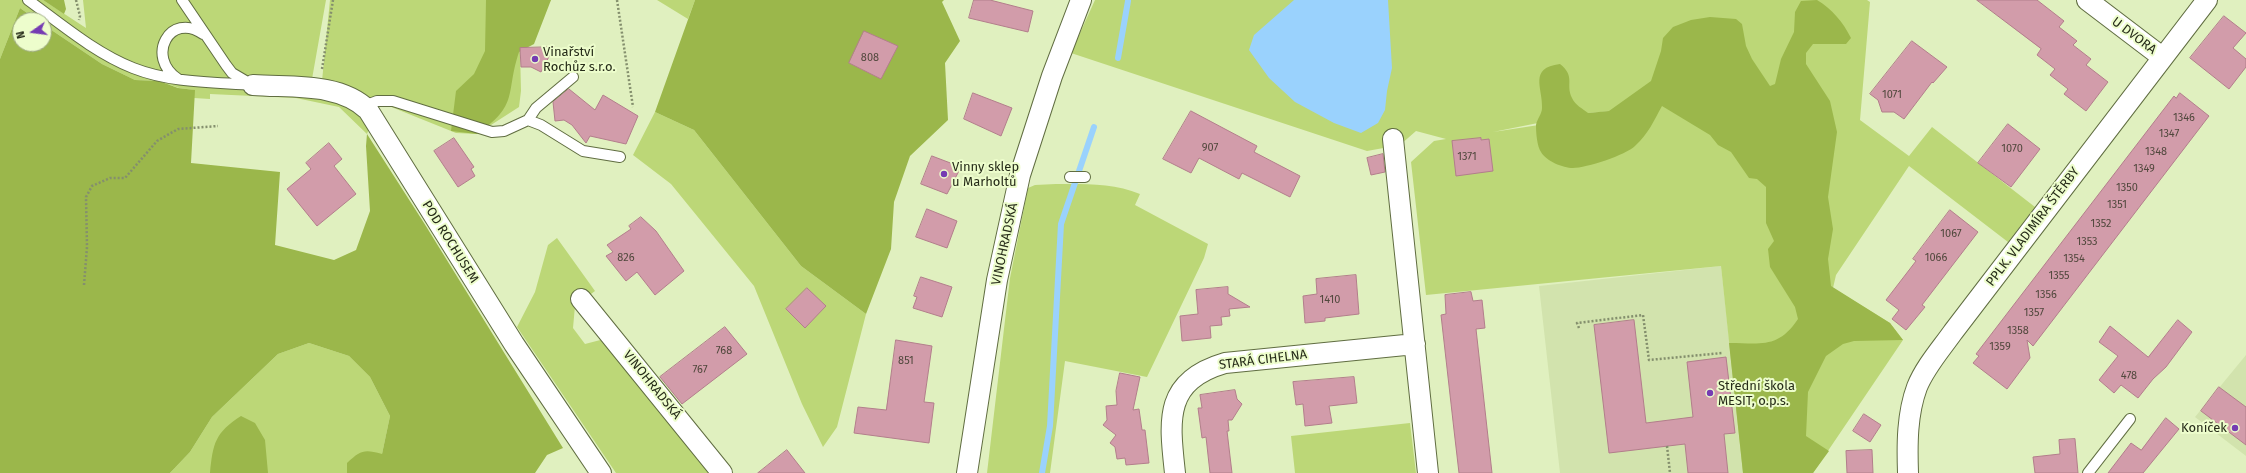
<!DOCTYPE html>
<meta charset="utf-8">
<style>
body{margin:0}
#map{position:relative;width:2246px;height:473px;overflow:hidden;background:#e0f0bf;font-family:"Fira Sans",sans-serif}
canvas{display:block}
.north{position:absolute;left:12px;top:12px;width:40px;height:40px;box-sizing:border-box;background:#edfdcc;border:1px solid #9da984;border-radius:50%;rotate:256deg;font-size:11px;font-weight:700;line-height:16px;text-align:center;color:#262c19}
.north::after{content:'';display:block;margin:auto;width:14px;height:18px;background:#753cb2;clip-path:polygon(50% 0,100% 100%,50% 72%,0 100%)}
</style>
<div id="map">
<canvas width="2246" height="473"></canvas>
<div class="north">N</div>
</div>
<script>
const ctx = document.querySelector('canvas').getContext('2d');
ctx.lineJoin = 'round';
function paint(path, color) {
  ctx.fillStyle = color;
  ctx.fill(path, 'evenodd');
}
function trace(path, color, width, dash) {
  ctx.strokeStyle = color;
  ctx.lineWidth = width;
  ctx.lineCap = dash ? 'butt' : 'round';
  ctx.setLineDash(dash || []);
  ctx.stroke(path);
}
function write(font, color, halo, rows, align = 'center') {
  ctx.font = font + ' "Fira Sans",sans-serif';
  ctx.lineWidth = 4;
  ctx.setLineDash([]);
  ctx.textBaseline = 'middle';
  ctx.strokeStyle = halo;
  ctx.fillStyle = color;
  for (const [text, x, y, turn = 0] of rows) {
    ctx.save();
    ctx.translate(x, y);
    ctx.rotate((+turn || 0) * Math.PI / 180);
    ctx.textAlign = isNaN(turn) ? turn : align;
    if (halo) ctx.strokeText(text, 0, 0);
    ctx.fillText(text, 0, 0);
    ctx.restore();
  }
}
const built = new Path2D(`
 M1721,266L1744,473H1560L1539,286Z
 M2246,355V456L2195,417Z`);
const green = new Path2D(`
 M0,0H43L86,28L83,0H326L312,79L322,81L330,0H551L520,51L521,91L519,107L477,134L456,133L379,102L367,134L339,107L296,98L210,94V99L194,98V90L179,88L159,81L135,80L102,64L44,25V20H37L20,8L0,59Z
 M657,0H695L688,19Z
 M1095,0H1867L1870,2L1860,120L1909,156L1932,127L2035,207L2008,242L1909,166L1836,275L1833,288L1890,323L1903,340L1813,473H1743L1721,266L1426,295L1411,162L1434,141L1446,139L1416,131L1400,145L1367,151L1071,53ZM1650,108L1493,132L1588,113Z
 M655,112L694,130L801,266L866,314L837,427L823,447L802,404L754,286L671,184L633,155Z
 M1056,184C1085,184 1114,183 1140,194L1135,205L1208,244L1204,258L1147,377L1065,361L1050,473H987L1010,278L1028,188L1035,185Z
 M557,238L595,291L575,306L573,328L585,344L608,338L709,473H616L517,327L535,292L548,245Z
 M309,343L349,356L370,377L390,416L378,473H170L190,452L212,417L278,354Z
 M1410,423L1416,473H1295L1291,436Z`);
const forest = new Path2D(`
 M43,0H64L66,9L64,14Z
 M486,0H551L534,44L519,52C505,94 520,104 477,134L451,131L456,91L474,74L485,51Z
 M695,0H944L942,2L960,41L945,63L948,120L910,156L894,202L891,249L866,314L801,266L694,130L655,112Z
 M1817,0C1832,9 1843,22 1851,38L1846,44H1813L1806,53V64L1830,101L1837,132L1828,197L1833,229L1828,259L1831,286L1890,323L1903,340L1854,341L1843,344L1826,356L1808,392L1806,436L1829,451L1813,473H1743L1729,343C1761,343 1778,349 1798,319L1795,307L1770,267L1768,249L1774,241L1766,223V187L1757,179L1749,178L1731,152L1718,145L1710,135L1662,106C1653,122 1649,133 1635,146C1626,155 1586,168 1573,168C1563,168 1546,161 1541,152C1537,146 1536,133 1536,125C1537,119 1542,114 1542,108C1543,88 1528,68 1560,64C1576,77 1565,84 1572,98C1575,105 1583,109 1588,113L1609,111L1651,81L1661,51L1663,38L1673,27L1691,20L1710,17L1736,19L1742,24L1746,46L1752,59L1770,86L1775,84L1781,59L1794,32L1795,12L1801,1Z
 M20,8L37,20H20V44H44V25L102,64L135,80L159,81L178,88L195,90L191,163L280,172L275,245L334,260L356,250L370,211L366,146L367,134L424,223L563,448L547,455L535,473H347V463C361,450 364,449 382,454L390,416L370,377L349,356L309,343L278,354L212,417L190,452L170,473H0V59Z
 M241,416L255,423L265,440L268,473H210C213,443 215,433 241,416Z`);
const water = new Path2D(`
 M1294,0H1388L1392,68L1387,91L1385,110L1378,123L1361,133L1334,123L1295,102L1269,78L1249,50L1254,35Z`);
const stream = new Path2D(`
 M1118,58L1128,1
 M1042,473L1050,426L1061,224L1094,127`);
const building = new Path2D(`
 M974,0H990L1033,11L1028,32L969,18Z
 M1977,0H2037L2064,21L2059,27L2077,41L2073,45L2091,59L2086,65L2108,82L2086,111L2064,94L2068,89L2050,75L2055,69L2037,55L2041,49Z
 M2224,16L2246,33L2233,48L2246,59V67L2229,89L2190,58Z
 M864,31L898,46L881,79L849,63Z
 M1912,41L1947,67L1933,83L1932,82L1904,119L1894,112H1882L1878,100L1870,94Z
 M554,47L541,72L531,67H521L520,48Z
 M569,89L595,110L603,95L638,116L626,144L590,136L586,143L572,125L564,120L555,121L553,102Z
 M973,93L1012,108L1001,136L964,119Z
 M2180,93L2209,116L2033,346L2027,340L2030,358L2007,389L1973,363L1979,356L1976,354L2174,96L2176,98Z
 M1191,111L1257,146L1254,152L1300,176L1290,197L1242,173L1239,179L1199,158L1191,173L1163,159Z
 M2008,124L2040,149L2011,187L1978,163Z
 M454,138L474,167L471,169L475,176L458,187L434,151Z
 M1481,138V140L1489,139L1493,171L1456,176L1452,141Z
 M329,143L342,159L334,166L356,194L317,226L287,189L311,169L306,163Z
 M1383,154L1385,172L1371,175L1367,158Z
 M932,156L961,167L947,194L921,184Z
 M927,209L957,221L947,248L916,237Z
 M1950,210L1978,232L1922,305L1925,307L1906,330L1892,319L1899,310L1886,300L1916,261L1913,259Z
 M641,217L656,231L684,271L655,295L637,272L626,281L606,256L613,252L607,245L631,229L629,226Z
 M1356,275L1359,314L1325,318V321L1305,323L1303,296L1317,294L1316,279Z
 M921,277L952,287L942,317L913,308L917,297L914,296Z
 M1228,287V294L1250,307L1229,309L1230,316L1221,317L1222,325L1210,326L1211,338L1182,341L1180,316L1198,314L1196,290Z
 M807,288L826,306L805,328L786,309Z
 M1471,292L1473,301L1482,300L1485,328L1476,329L1492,473H1459L1454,430L1441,315L1446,314L1445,295Z
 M1634,320L1646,423L1693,417L1687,362L1726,357L1735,433L1724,434L1728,473H1688L1685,444L1609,453L1594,325Z
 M2178,320L2192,332L2166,367L2153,379L2138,398L2121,385L2114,393L2099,380L2118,356L2099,342L2110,326L2148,357Z
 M725,327L747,354L682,404L660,377Z
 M896,340L932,346L924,402L934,403L929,443L854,433L858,407L886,410Z
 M1120,373L1140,377L1133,410L1139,409L1142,430H1145L1149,463L1126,465L1125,458L1117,459L1115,447L1110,443L1116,435L1103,425L1107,420L1106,406L1117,405L1116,391Z
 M1354,377L1357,403L1329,406L1332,423L1305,426L1303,404L1296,405L1293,382Z
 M2219,387L2246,407V445L2201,411Z
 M1235,390L1237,399L1242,404L1232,420H1228L1229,431H1227L1232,473H1210L1206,437L1202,438L1198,408H1202L1200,395Z
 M1864,414L1881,425L1870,442L1853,431Z
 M2166,418L2179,429L2143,473H2108L2131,443L2141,450Z
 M2075,439L2078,473H2035L2033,457L2060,454L2059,440Z
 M787,450L805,473H758Z
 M1872,450L1873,473H1847L1846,451Z`);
const path = new Path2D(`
 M76,0L80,16L79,20
 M617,0L633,107
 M322,69L333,0
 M84,285L87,247L86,197L92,186L110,178H125L157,141L178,129L218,126
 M1579,328L1577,323L1643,315L1649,360L1722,353
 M1667,446L1670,473`);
const service = new Path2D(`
 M28,0C61,24 95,53 133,68C171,83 213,82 253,85
 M182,0L226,65L232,73L249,83
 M178,79C145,57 170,11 203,34
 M364,106L377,101H393L492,132L504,131L528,120L541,125L583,151L620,157
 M528,120L536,108L573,77
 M1070,177H1085
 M2088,473L2130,419`);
const minor = new Path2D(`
 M2087,0L2162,57
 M253,85C291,88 339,82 368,110L514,344L601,473
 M1393,139L1428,473
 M581,299L722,473
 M967,473L997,280L1020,175L1052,76L1081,0
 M1175,473C1169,419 1164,381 1225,363L1415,344
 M1908,473C1907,444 1907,414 1917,387C1925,367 1941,349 1953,332L2207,0`);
const markers = [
 [535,59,4,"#753cb2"],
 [944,174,4,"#753cb2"],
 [1710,393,4,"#753cb2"],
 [2235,428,4,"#753cb2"]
];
const numberNames = [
 ["808",870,58],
 ["1071",1892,95],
 ["1346",2184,118],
 ["1347",2169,134],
 ["907",1210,148],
 ["1070",2012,149],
 ["1348",2156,152],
 ["1371",1467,157],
 ["1349",2144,169],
 ["1350",2127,188],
 ["1351",2117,205],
 ["1352",2101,224],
 ["1067",1951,234],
 ["1353",2087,242],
 ["826",626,258],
 ["1066",1936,258],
 ["1354",2074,259],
 ["1355",2059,276],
 ["1356",2046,295],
 ["1410",1330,300],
 ["1357",2034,313],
 ["1358",2018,331],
 ["1359",2000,347],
 ["768",724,351],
 ["851",906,361],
 ["767",700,370],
 ["478",2129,376]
];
const streetNames = [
 ["U DVORA",2134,36,37],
 ["PPLK. VLADIMÍRA ŠTĚRBY",2033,227,-53],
 ["POD ROCHUSEM",450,242,58],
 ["VINOHRADSKÁ",1005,244,-78],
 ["STARÁ CIHELNA",1263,360,-7],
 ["VINOHRADSKÁ",652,385,51]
];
const poiNames = [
 ["Vinařství",543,52],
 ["Rochůz s.r.o.",543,67],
 ["Vinny sklep",952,167],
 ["u Marholtů",952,182],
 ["Střední škola",1718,386],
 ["MESIT, o.p.s.",1718,401],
 ["Koníček",2227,428,"right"]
];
paint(built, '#d2e3ad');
paint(green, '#bcd777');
paint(forest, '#9bb74b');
paint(water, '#9ad2fd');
trace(stream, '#9ad2fd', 6);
paint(building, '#d29caa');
trace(building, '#b27e8b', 1);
trace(service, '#606d41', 12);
trace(minor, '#606d41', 22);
trace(path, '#848f6d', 2.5, [2, 2]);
trace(service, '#fff', 10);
trace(minor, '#fff', 20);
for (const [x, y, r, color] of markers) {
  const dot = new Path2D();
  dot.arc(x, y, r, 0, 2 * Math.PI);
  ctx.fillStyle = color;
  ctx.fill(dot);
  trace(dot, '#edfdcc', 1.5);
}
write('11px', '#51483d', null, numberNames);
write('13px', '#262c19', '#edfdcc', streetNames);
write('13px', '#262c19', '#edfdcc', poiNames, 'left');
</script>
